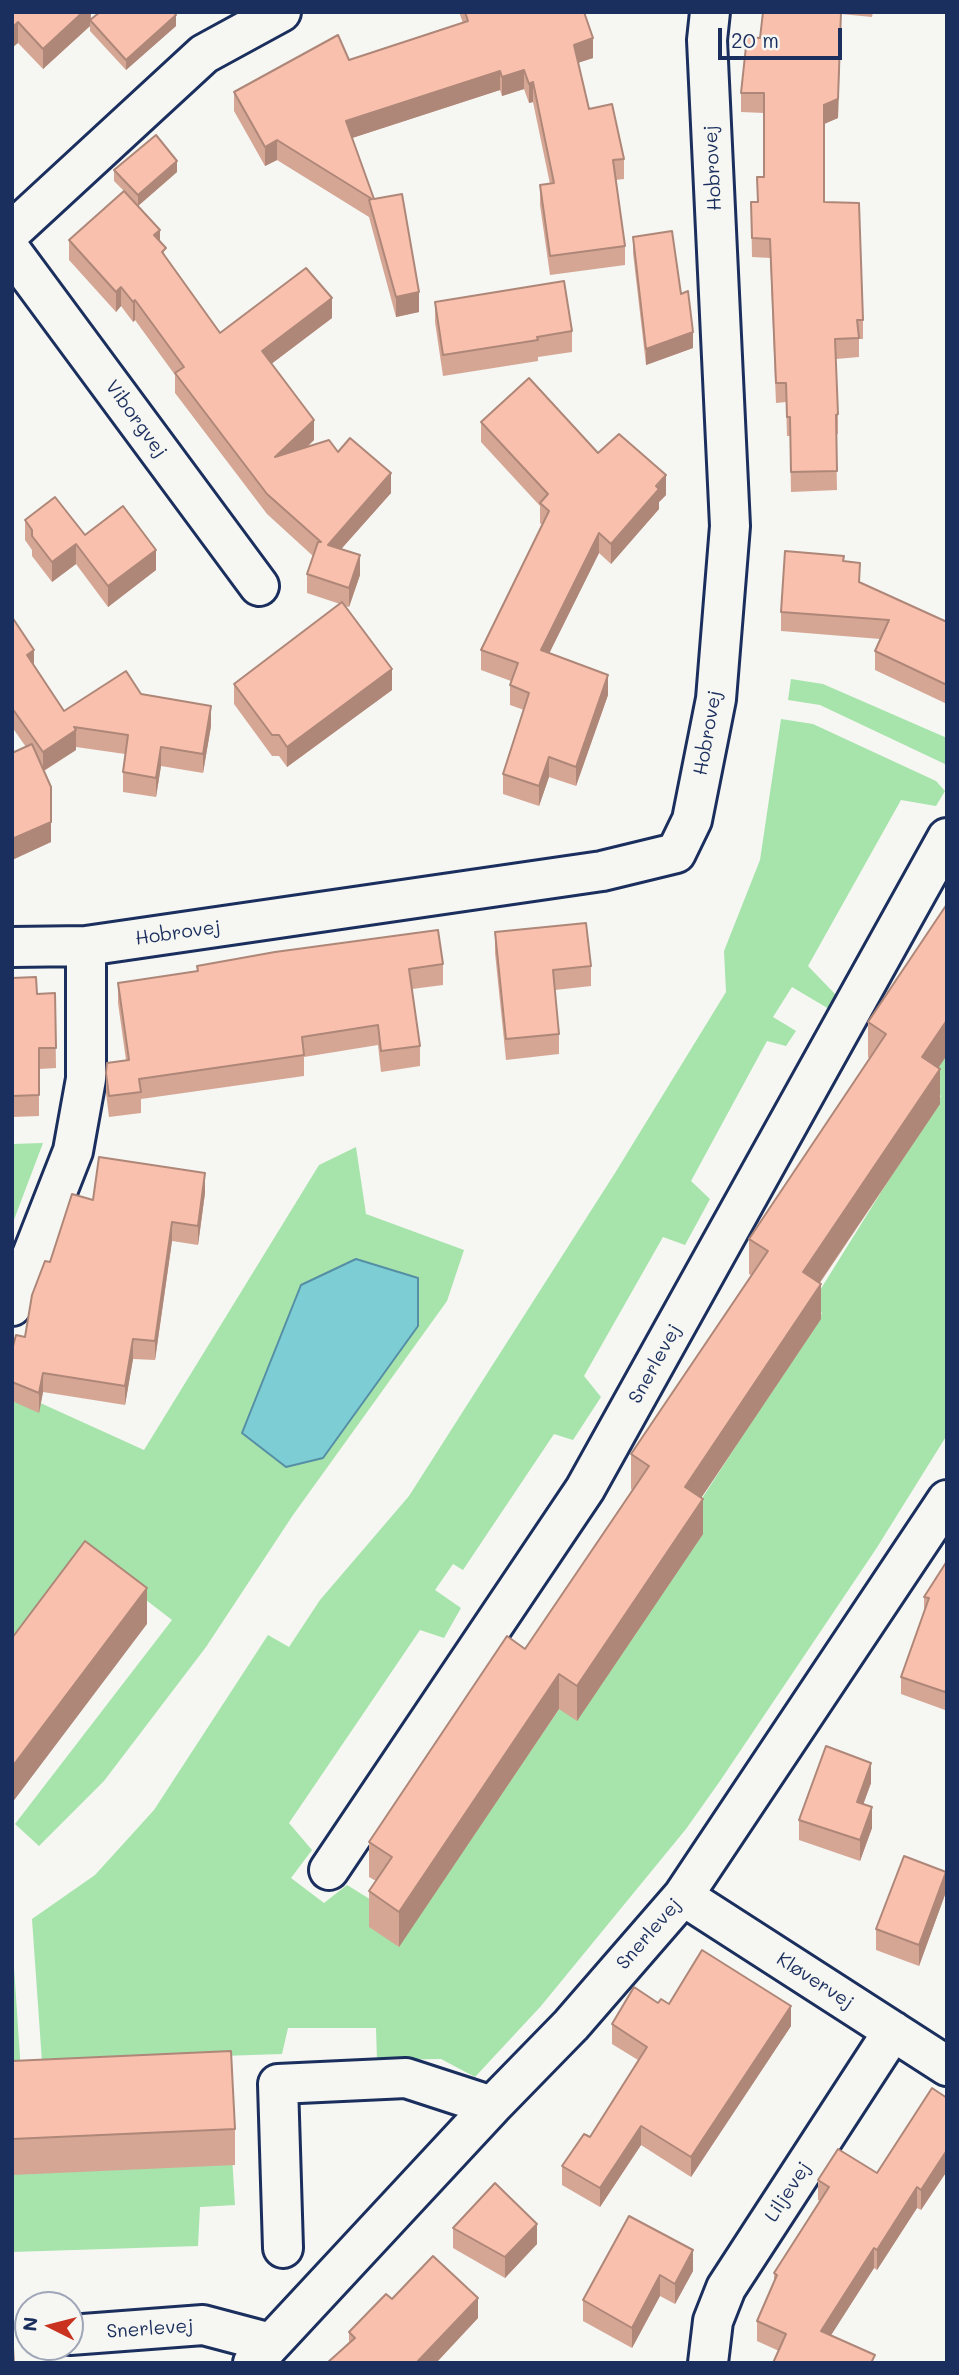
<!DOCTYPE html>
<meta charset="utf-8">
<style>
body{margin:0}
#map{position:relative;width:959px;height:2375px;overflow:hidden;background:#f6f6f2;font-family:Mali,sans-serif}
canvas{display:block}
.frame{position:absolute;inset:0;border:14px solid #1b2f5e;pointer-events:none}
.north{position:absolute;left:14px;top:2291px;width:70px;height:70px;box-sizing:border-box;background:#f6f6f2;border:2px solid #9ea6b7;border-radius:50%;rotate:276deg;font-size:19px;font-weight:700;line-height:28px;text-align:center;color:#1b2f5e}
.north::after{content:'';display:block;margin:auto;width:24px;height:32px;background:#c8321e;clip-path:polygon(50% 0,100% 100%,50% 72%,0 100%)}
.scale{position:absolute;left:718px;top:28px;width:124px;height:32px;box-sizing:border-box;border:4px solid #1b2f5e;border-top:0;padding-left:9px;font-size:21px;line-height:24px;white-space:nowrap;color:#1b2f5e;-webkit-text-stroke:5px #f6f6f2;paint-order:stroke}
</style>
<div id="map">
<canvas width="959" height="2375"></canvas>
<div class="frame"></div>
<div class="north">N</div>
<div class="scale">20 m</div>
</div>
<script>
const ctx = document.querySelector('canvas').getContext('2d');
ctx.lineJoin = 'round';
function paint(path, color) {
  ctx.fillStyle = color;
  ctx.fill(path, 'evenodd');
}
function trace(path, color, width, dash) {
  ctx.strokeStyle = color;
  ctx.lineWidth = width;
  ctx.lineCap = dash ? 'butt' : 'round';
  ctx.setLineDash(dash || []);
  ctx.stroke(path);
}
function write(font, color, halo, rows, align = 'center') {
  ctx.font = font + ' Mali,sans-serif';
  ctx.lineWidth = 6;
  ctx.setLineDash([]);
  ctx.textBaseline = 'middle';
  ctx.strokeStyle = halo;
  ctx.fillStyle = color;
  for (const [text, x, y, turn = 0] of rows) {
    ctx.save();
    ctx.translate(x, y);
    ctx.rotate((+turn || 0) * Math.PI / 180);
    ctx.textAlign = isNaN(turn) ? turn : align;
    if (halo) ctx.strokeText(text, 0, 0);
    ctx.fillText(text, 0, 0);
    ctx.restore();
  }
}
const green = new Path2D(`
 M791,679L823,684L947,738V765L820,705L788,700Z
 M781,719L813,724L936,781L945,791L936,806L901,800L808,966L835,994L829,1009L792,987L773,1017L796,1031L786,1046L767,1041L691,1181L710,1199L685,1245L663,1237L584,1376L601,1397L573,1440L554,1434L463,1570L453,1564L435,1590L461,1608L444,1638L420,1630L289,1823L312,1850L291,1878L324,1903L347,1885L412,1925L688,1520L822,1313L812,1303L941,1096L926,1083L947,1052V1435L876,1549L720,1781L686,1829L541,2006L475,2077L441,2059L377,2060L376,2028H288L282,2054L42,2062L32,1919L95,1875L154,1810L268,1635L289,1647L320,1600L409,1496L615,1173L726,992L724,951L760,860Z
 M43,1143L12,1225V1144Z
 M356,1147L366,1214L464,1250L447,1301L293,1515L206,1647L104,1781L39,1846L15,1824L172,1620L80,1549L12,1637V1345L17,1347L36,1401L144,1450L319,1165ZM356,1259L418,1278V1326Z
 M12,1937L21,2072H12Z
 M232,2156L235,2205L200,2207L198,2246L12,2252V2168Z`);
const water = new Path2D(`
 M356,1259L418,1278V1326L323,1458L286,1467L242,1433L301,1285Z`);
const minor = new Path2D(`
 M12,231L204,54L281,12
 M12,252L259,586
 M12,947L86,946L602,871L676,853L692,820L716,699L730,526L707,40L710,12
 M12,1306L73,1151L86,1079V946
 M329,1870L585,1489L947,838
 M683,1896L947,2066
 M283,2248L278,2084L406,2078L492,2106
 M70,2335L203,2325L271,2343
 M253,2363L492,2106L571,2025L683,1896L947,1500
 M708,2363L713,2321L726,2288L893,2031`);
const wall = new Path2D(`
 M12,12H91V19L176,26L126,70L90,31V26L43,69L18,43Z
 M459,12H585L593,58L578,63L589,109L624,159V179L615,180L625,246V265L550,275L540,205V185L550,184L533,102L529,103L524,89L502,96L500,90L352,138L374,199L419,312L396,317L369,217L277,160L265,166L234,111V92L349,60L463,23Z
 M763,12H873L872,17L841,14L838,118L824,124V202L863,320V339H859V357L836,359L838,414V434H836L837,490L791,492L790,436H787L786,402L776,403L770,258L752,257L751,202H758L757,177H764V113L741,112V93L760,38Z
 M114,170L177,172L138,206L160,242L166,258L220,333L332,318L271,364L314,440L307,447L338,452L391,493L341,549L360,575L349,607L344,606L392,690L287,767L279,756H272L234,704V684L340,604L307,593V574L313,556L267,514L175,393V375L135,320L133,322L121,306L116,312L69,260V240L124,191L114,181Z
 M633,237L681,294L693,348L646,365L633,253Z
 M435,302L572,331V352L538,357V361L443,376L435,322Z
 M481,422L598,453L666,495L659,502V509L611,564L599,553L549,653L608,695L576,786L549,777L539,806L503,794V774L524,710L510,705V685L511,681L481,670V650L542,525L540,523V506L481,442Z
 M25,520L85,535L156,570L108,607L76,564L52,582L32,556V550L25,540Z
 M844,561L860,582L947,622V704L875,670V651L880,639L781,631V612Z
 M12,617L34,665L64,711L141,694L211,726L203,773L161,766L156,797L123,792V772L125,754L76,747V750L44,771L51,842L12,860V753L26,747L12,727Z
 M947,904V1055L938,1068L940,1104L820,1283L821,1319L701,1498L703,1534L577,1721L559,1709L399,1947L369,1927V1891L376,1881L369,1877V1842L525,1649L632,1490L631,1489V1454L751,1275L749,1274V1239L870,1059L868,1057V1022Z
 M495,932L591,966V986L555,990L559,1034V1054L506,1060L495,953Z
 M443,964V985L412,989L420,1046V1066L381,1072L378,1045L304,1057V1076L141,1099V1113L109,1117L106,1093V1073L126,1060L118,1003V983L197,971V966Z
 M12,978L37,994L55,993L56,1068L39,1069V1116L12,1117Z
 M205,1193L198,1245L172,1241L155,1360L133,1359L125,1405L43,1392L39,1413L12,1401V1350L25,1337L50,1262L93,1200Z
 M947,1561L945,1710L901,1694V1677L924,1612V1597Z
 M871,1783L863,1804L872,1828L860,1861L799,1840V1820Z
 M946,1892L919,1966L876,1950V1929Z
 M658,2003L669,2004L791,2026L691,2177L641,2145L600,2207L562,2185V2166L590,2137L638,2060L612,2044V2024Z
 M12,2061L235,2129V2165L12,2175Z
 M947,2098V2171L921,2210L917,2208L877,2270L874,2268L831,2335L875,2363L779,2351L757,2341V2321L774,2283V2273L820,2201L818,2200V2180L877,2173Z
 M629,2216L693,2271L675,2304L660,2296L632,2348L583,2321V2300Z
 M453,2228L537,2244L505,2278L453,2248Z
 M392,2299L478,2318L436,2363H327L349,2342V2332Z`);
const shadedWall = new Path2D(`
 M83,12H91L90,26L43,69V49Z
 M841,12L838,118L824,124V105Z
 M176,15V26L126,70V60Z
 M18,22V43L12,48V28Z
 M593,38V58L574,64V45Z
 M524,70V89L502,96V77Z
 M500,71V90L346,140V121Z
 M533,82V102L529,103V84Z
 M277,140V160L265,166V147Z
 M177,161V172L138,206V195Z
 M160,230V250L154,235Z
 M121,287V306L116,312V292Z
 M419,292V312L396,317V297Z
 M332,298V318L262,371V351Z
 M135,300V320L133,322V302Z
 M693,332V348L646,365V349Z
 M14,383V403L12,404V384Z
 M314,420V440L275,477V457Z
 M391,473V493L328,564V545Z
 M666,475V495L659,502V509L611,564V544Z
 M599,533V553L541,670V650Z
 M76,544V564L52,582V562Z
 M156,550V570L108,607V586Z
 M360,555V575L349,607V588Z
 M34,650V669L27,655Z
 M392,669V690L287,767V747Z
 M608,675V695L576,786V767Z
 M211,706V726L203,773V754Z
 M76,730V750L43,771V752Z
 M161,747V766L156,797V778Z
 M549,757V777L539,806V786Z
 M51,822V842L12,860V839Z
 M947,1020V1055L922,1092V1057Z
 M940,1069V1104L803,1307V1272Z
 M205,1173V1193L198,1245V1226Z
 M172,1222V1241L155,1360V1341Z
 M821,1284V1319L685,1522V1487Z
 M133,1339V1359L125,1405V1386Z
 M43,1373V1392L39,1413V1393Z
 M703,1499V1534L577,1721V1686Z
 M147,1588V1624L12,1803V1767Z
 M559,1674V1709L399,1947V1912Z
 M947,1687V1704L945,1710V1692Z
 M871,1763V1783L857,1822V1802Z
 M872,1807V1828L860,1861V1840Z
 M946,1872V1892L919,1966V1945Z
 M791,2006V2026L691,2177V2157Z
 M641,2126V2145L600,2207V2188Z
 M947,2150V2171L921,2210V2190Z
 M917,2187V2208L877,2270V2250Z
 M537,2224V2244L505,2278V2257Z
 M874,2248V2268L821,2351V2331Z
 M693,2250V2271L675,2304V2284Z
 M660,2275V2296L632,2348V2328Z
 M478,2298V2318L436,2363H418V2361Z`);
const building = new Path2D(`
 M12,12H83L43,49L18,22L12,28Z
 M100,12H174L176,15L126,60L90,20Z
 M465,12H584L593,38L574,45L589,109L612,104L624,159L613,160L625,246L550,256L540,185L554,183L533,82L529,84L524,70L502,77L500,71L346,121L374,199L402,194L419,292L396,297L369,200L372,199L277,140L265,147L234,92L338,35L349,60L468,21Z
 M763,12H841L838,99L824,105V202L859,203L863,320H857L859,338L835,339L838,414L836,415L837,471L791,472L790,417H787L786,383H776L770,239L752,238L751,202H758L757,177H764V93H741L747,37L760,38Z
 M156,135L177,161L138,195L114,170Z
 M124,191L160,230L154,235L166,248L162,252L220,333L306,268L332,298L262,351L314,420L275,457L329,440L338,452L350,438L391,473L328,545L360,555L349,588L307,574L318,542H321L267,494L175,373L184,367L135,300L133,302L121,287L116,292L69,240Z
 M672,231L681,294L688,291L693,332L646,349L633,237Z
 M564,281L572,331L537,337L538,340L443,355L435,302Z
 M529,378L598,453L619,434L666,475L656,486L659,489L611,544L599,533L541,650L608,675L576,767L549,757L539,786L503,774L529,693L510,685L518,663L481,650L549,511L540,503L548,494L481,422Z
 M55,497L85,535L123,506L156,550L108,586L76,544L52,562L32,536V530L25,520Z
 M785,551L844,556L843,561L860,563L859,582L947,622V685L875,651L889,620L781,612Z
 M342,602L392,669L287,747L279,735H272L234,684Z
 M12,617L34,650L27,655L64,711L126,671L141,694L211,706L203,754L161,747L156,778L123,772L128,735L74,727L76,730L43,752L12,708Z
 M32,744L51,787V822L12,839V753Z
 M947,904V1020L922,1057L940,1069L803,1272L821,1284L685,1487L703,1499L577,1686L559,1674L399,1912L369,1891L392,1857L369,1842L507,1636L525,1649L649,1466L631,1454L768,1251L749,1239L886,1034L868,1022Z
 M586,923L591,966L553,970L559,1034L506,1039L495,932Z
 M438,930L443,964L409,969L420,1046L381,1051L378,1025L302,1037L304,1055L139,1079L141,1092L109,1096L106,1073L107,1063L129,1060L118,983L198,971L197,966L275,952Z
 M36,977L37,994L55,993L56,1048H39V1095L12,1096V978Z
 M99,1157L205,1173L198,1226L172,1222L155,1341L133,1339L125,1386L43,1373L39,1393L12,1382V1350L16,1335L25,1337L32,1295L45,1261L50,1262L72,1194L93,1200Z
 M85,1541L147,1588L12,1767V1638Z
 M947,1561V1687L945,1692L901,1677L929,1598L924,1597Z
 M826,1746L871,1763L857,1802L872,1807L860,1840L799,1820Z
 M904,1856L946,1872L919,1945L876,1929Z
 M702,1950L791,2006L691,2157L641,2126L600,2188L562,2166L584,2134L590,2137L647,2047L612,2024L634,1987L658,2003L661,1999L669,2004Z
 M231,2051L235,2129L12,2139V2061Z
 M932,2088L947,2098V2150L921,2190L917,2187L877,2250L874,2248L821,2331L875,2355L871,2363H773L786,2334L757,2321L777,2275L774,2273L829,2187L818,2180L838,2149L877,2173Z
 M495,2183L537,2224L505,2257L453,2228Z
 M629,2216L693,2250L675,2284L660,2275L632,2328L583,2300Z
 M433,2256L478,2298L418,2361L420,2363H327L355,2338L349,2332L386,2294L392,2299Z
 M12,2332L14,2363H12Z`);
const streetNames = [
 ["Hobrovej",713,168,-93],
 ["Viborgvej",136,419,54],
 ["Hobrovej",708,733,-80],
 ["Hobrovej",178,933,-8],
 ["Snerlevej",655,1364,-61],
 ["Snerlevej",649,1934,-49],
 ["Kløvervej",815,1981,33],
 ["Liljevej",788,2192,-57],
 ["Snerlevej",150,2329,-4]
];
paint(green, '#a6e4ab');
paint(water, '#7dced4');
trace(water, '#568ea5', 2);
trace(minor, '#1b2f5e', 44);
trace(minor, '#f6f6f2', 38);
paint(wall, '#d6a695');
paint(shadedWall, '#ae8779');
paint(building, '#f9c1ad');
trace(building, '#ae8779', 2);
write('19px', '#1b2f5e', '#f6f6f2', streetNames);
</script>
